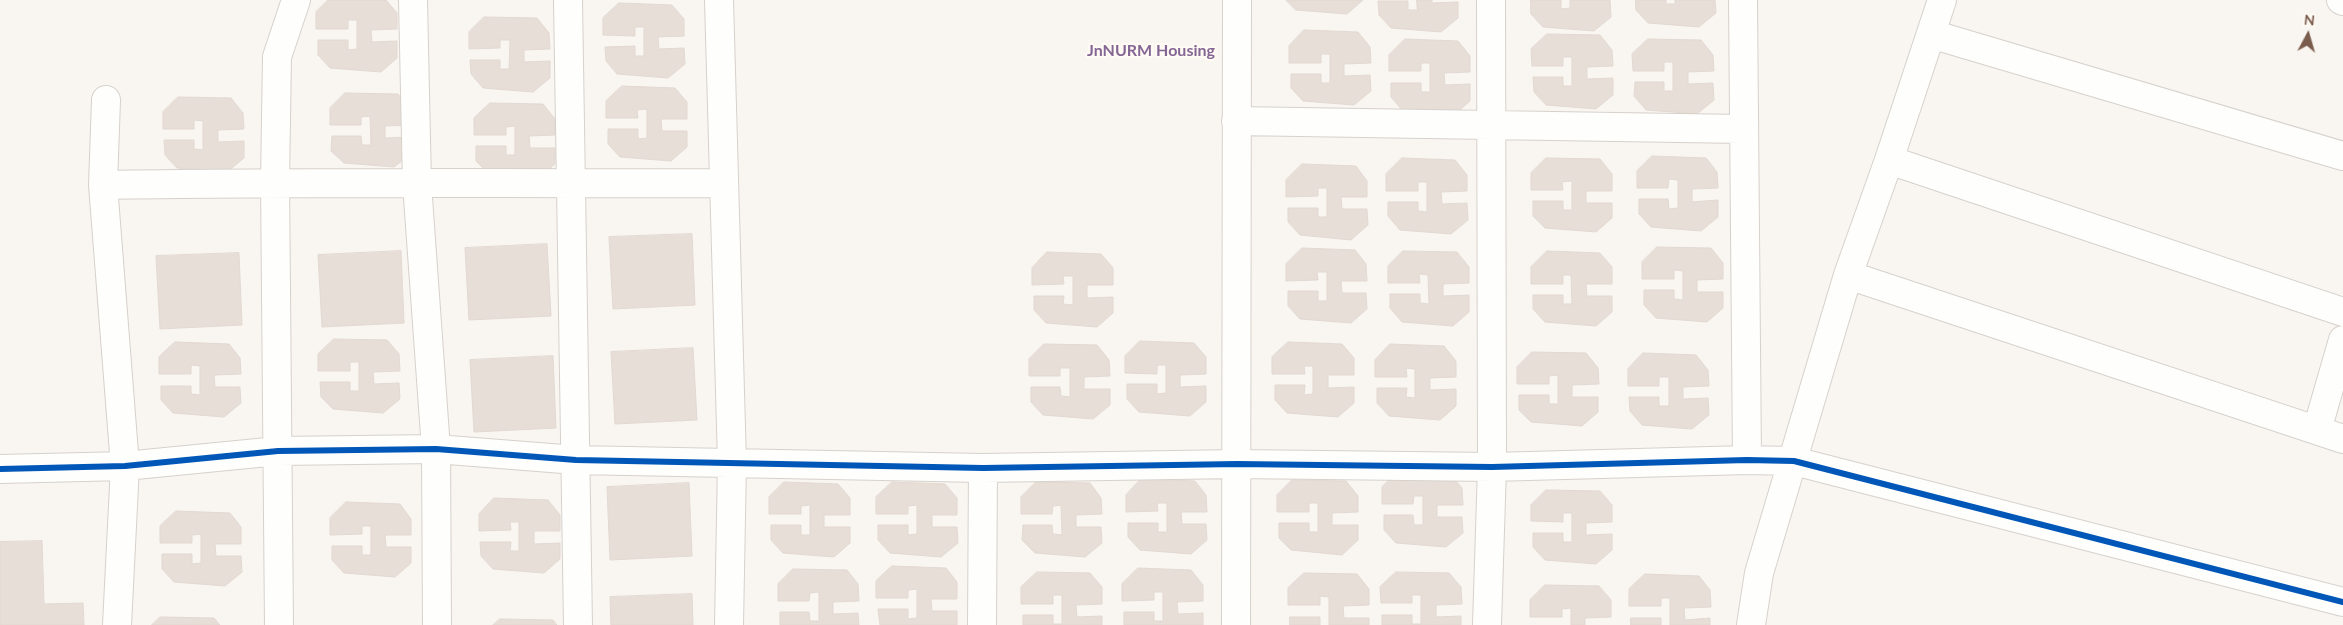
<!DOCTYPE html>
<style>
body{margin:0}
#map{position:relative;width:2343px;height:625px;overflow:hidden;background:#f9f5f0;font-family:Lato,sans-serif}
canvas{display:block}
.north{position:absolute;left:2283px;top:10px;width:50px;height:50px;-webkit-text-stroke:4px #fffaf3;paint-order:stroke;rotate:6deg;font-size:14px;font-weight:700;line-height:20px;text-align:center;color:#7a5c4d}
.north::after{content:'';display:block;margin:auto;width:18px;height:22px;background:#7a5c4d;clip-path:polygon(50% 0,100% 100%,50% 72%,0 100%)}
</style>
<div id="map">
<canvas width="2343" height="625"></canvas>
<div class="north">N</div>
</div>
<script>
const ctx = document.querySelector('canvas').getContext('2d');
ctx.lineJoin = 'round';
function paint(path, color) {
  ctx.fillStyle = color;
  ctx.fill(path, 'evenodd');
}
function trace(path, color, width, dash) {
  ctx.strokeStyle = color;
  ctx.lineWidth = width;
  ctx.lineCap = dash ? 'butt' : 'round';
  ctx.setLineDash(dash || []);
  ctx.stroke(path);
}
function write(font, color, halo, rows, align = 'center') {
  ctx.font = font + ' Lato,sans-serif';
  ctx.lineWidth = 4.5;
  ctx.setLineDash([]);
  ctx.textBaseline = 'middle';
  ctx.strokeStyle = halo;
  ctx.fillStyle = color;
  for (const [text, x, y, turn = 0] of rows) {
    ctx.save();
    ctx.translate(x, y);
    ctx.rotate((+turn || 0) * Math.PI / 180);
    ctx.textAlign = isNaN(turn) ? turn : align;
    if (halo) ctx.strokeText(text, 0, 0);
    ctx.fillText(text, 0, 0);
    ctx.restore();
  }
}
const building = new Path2D(`
 M328,0H386L397,13V29L371,30L372,42L397,41V58L381,72L330,68L318,55V40H348V50L357,49V20H348V29H316V12Z
 M1286,0H1363L1347,14L1296,10Z
 M1417,0H1432V3L1458,2V18L1441,32L1391,28L1379,15L1378,1H1408V10H1417Z
 M1531,0H1561V9L1570,8V0H1610L1611,17L1594,31L1543,27L1531,14Z
 M1636,0H1666V4H1675V0H1715L1716,13L1699,27L1648,23L1636,10Z
 M619,3L672,5L684,19V36L658,37L659,49L684,48L685,64L668,78L617,74L606,61L605,47L635,46V56H644V27H635V36L603,35V18Z
 M484,17L537,18L549,33L550,49L524,50V62L550,61V78L533,92L483,88L471,74L470,60H500V69H509L510,40H500V48L469,49V32Z
 M1304,30L1358,32L1370,47L1371,63L1344,64V76L1370,75L1371,91L1354,105L1303,101L1291,88V74H1321V83H1330V54H1321V63H1289V46Z
 M1547,34L1600,35L1612,50L1613,66L1587,67V79L1613,78V95L1596,109L1546,105L1534,92L1533,77H1563V86H1572V57H1563V66H1532L1531,49Z
 M1405,39L1458,41L1470,56V72L1444,73L1445,85L1470,84V101L1454,115L1403,111L1391,97V83H1421V92H1430V63H1421V71H1389V55Z
 M1648,39L1701,40L1713,55L1714,71L1688,72V84L1713,83L1714,100L1697,114L1646,110L1634,96L1635,82H1664V91H1673V62H1664V71H1633L1632,54Z
 M622,86L675,88L687,102V119H661L662,131H687V147L671,161L620,157L608,144V129H638V139L647,138V109L637,110L638,118H606V101Z
 M345,93L398,94L410,108L411,125L385,126V138L410,137L411,154L394,167L344,163L331,151L332,136H361L362,145H371L370,116L361,117V125H330V108Z
 M178,97L231,98L243,113L244,129L218,130V142L244,141V158L227,172L177,168L165,155L164,140H194V149L203,150V121L194,120V129H163V112Z
 M490,103L543,104L555,119V135L529,136L530,148H555V164L539,177L488,173L476,161V146H506V155H515V126L506,127V135H474V118Z
 M1652,156L1706,158L1717,172L1718,188L1692,189V202L1718,200V217L1701,231L1651,227L1639,214V199H1668L1669,209L1678,208V180L1669,179L1668,188H1637V171Z
 M1402,158L1455,160L1467,175V191L1441,192L1442,204L1467,203L1468,220L1451,234L1400,230L1388,216V202H1418V211L1427,212V182H1418V191H1386V174Z
 M1546,158L1600,159L1612,174V191H1586V203H1612V218L1596,232L1545,228L1533,216V201H1563V210H1572V181L1562,182L1563,190H1531V173Z
 M1302,164L1356,166L1367,181V197H1341L1342,209H1367L1368,225L1351,240L1300,235L1288,222V208H1318V217H1327V188H1318V196L1286,197V180Z
 M692,234L695,305L613,309L609,237Z
 M547,244L551,316L469,320L465,248Z
 M1657,247L1711,248L1723,263V279L1697,280V292H1723V308L1707,322L1656,318L1644,305V290H1674V299L1683,300V271L1674,270V279H1642V262Z
 M1302,248L1355,250L1366,264L1367,281H1341L1342,293H1366L1367,309L1351,323L1300,319L1288,306V291H1318V301H1327V272H1317L1318,280L1286,281V264Z
 M401,251L404,323L322,327L318,255Z
 M1403,251L1457,252L1469,267V283L1443,284V296L1469,295V312L1453,326L1402,322L1390,308V294H1420V303L1429,304L1428,275L1419,274L1420,283H1388V266Z
 M1547,251L1600,253L1612,267V284H1586L1587,296H1612V312L1596,326L1545,322L1533,309V295H1563V304H1572L1571,275H1563V284H1531V267Z
 M1047,252L1101,254L1113,268V285H1087V298L1113,297V313L1097,327L1046,323L1034,310V296H1064L1063,304L1073,305V276H1063L1064,284L1032,285V268Z
 M239,253L242,325L160,329L156,256Z
 M334,339L387,340L399,354L400,371L373,372L374,384L399,383L400,399L383,413L333,409L321,397L320,382H350V391H359V362H350V371H318V354Z
 M1140,341L1194,343L1206,357V374L1180,375V387L1206,386V402L1190,416L1139,412L1127,399V384H1157V394L1166,393V365H1157V374L1125,373V356Z
 M175,342L229,344L240,358L241,374L214,375L215,387H240L241,403L224,417L173,413L161,400V386H191V394L200,395V366L191,365V374H159V357Z
 M1288,342L1342,344L1354,358V375H1328V388L1354,387V403L1338,417L1287,413L1275,400V385H1305L1304,395L1313,394V366H1304L1305,374H1272V357Z
 M1044,344L1097,345L1109,360L1110,376L1084,377V389H1110V405L1093,419L1043,415L1031,402V387H1060L1061,396L1070,397V368H1060V376H1029V359Z
 M1390,344L1444,346L1456,361V377L1430,378V390L1456,389V406L1440,420L1389,416L1377,403V388H1407L1406,397L1415,398V369L1406,368L1407,377H1375V360Z
 M693,348L697,420L615,424L611,352Z
 M1532,352L1586,353L1598,368L1599,384L1572,385V397H1598V412L1582,426L1531,422L1519,410V395H1549V404H1558V375L1549,376V384H1517V367Z
 M1643,353L1696,355L1708,370L1709,386L1683,387V399L1708,398L1709,415L1692,429L1642,425L1630,411L1629,397H1659V406H1669V377H1659V386H1628V369Z
 M553,356L556,428L474,432L470,360Z
 M1397,472L1450,474L1462,488L1463,505H1437V517H1462L1463,533L1446,547L1396,543L1384,530V515H1413L1414,525H1423V496H1414L1413,504H1382V487Z
 M1141,479L1195,481L1206,495L1207,512H1181L1182,524H1206L1207,540L1191,554L1140,550L1128,537V523H1158V532H1167V503H1157L1158,511L1126,512V495Z
 M1292,480L1346,481L1358,496V512L1332,513V525H1358V540L1342,555L1291,550L1279,538V523H1309V532H1318V503H1309V512H1277V495Z
 M784,482L838,484L850,498V515H824V527H850V543L834,557L783,553L771,540V525H801V535H810V505L801,506V514H769V497Z
 M892,482L945,484L957,498V515H932V527H957L958,543L941,557L890,553L878,540V525H908V535L917,534V505L908,506V514H876V497Z
 M1036,482L1090,483L1101,498L1102,514L1076,515V527H1101L1102,543L1085,557L1035,553L1022,540L1023,525H1052L1053,534L1062,535L1061,505L1053,506L1052,514H1021V497Z
 M689,483L692,556L610,560L607,487Z
 M1546,490L1600,491L1612,505V522L1586,523V535L1612,534V550L1596,564L1545,560L1533,547V533H1563V542H1572V513H1563V522L1531,521V505Z
 M494,498L548,500L560,515V531H534V544L560,543V559L544,573L493,569L481,556L480,542H511L510,551H519V522H510L511,530L479,531V514Z
 M346,502L400,504L411,519V535H385L386,547H411V563L395,577L344,573L332,560V546H362V555H371V526H362V534L330,535V518Z
 M176,511L230,513L241,527V544H215L216,556H241L242,572L225,586L174,582L162,569V554H192V564L201,563V534L192,535V543H160V526Z
 M42,541L44,604L83,603L84,625H0V542Z
 M892,566L946,568L957,582V599H931L932,611H957V625H880L878,609H908V619L917,618V589L908,590V598H876V581Z
 M1138,568L1191,570L1203,585V601L1177,602L1178,614L1203,613V625H1124V612H1154V621H1163V592H1154V600L1122,601V584Z
 M793,569L847,570L858,584L859,601L833,602V614L858,613L859,625H780V612H809L810,621H819V592L810,593L809,601H778V584Z
 M1037,572L1090,573L1102,587V604L1076,605L1077,617L1102,616V625H1023V615H1053V624H1062V595H1053V604H1021V587Z
 M1396,572L1449,573L1461,587L1462,604L1436,605V617L1461,616V625H1382V615H1412V624H1421V595H1412V603H1381L1380,587Z
 M1304,573L1357,574L1369,589V605L1343,606L1344,618H1369V625H1329V597L1320,596V605H1288V588Z
 M1645,574L1699,576L1710,590L1711,607L1684,608L1685,620L1710,618V625H1670V598H1661V606H1629V589Z
 M1545,585L1599,586L1611,600V617L1585,618V625H1571V608L1562,609V617H1530V600Z
 M692,594L693,625H611L610,597Z
 M160,617L214,618L220,625H152Z
 M1290,617H1320V625H1290Z
 M1631,618H1661V625H1631Z
 M500,619L553,620L557,625H493Z`);
const street = new Path2D(`
 M413,0L417,184L436,449L437,625
 M568,0L578,625
 M719,0L732,463L729,625
 M1743,0L1747,460
 M2341,0L2343,1
 M1931,34L2343,156
 M106,100L103,185L125,466L117,625
 M1236,121L1743,129
 M1889,160L2343,312
 M103,185C310,181 517,184 724,183
 M1848,275L2343,439
 M2317,430L2343,340
 M0,469L125,466L278,451L436,449L576,460L983,468L1237,464L1492,467L1747,460L1794,461L2343,602
 M279,625L275,181L277,57L296,0
 M982,625L983,468
 M1236,625L1237,0
 M1487,625L1492,467L1491,0
 M1751,625L1759,573L1848,275L1889,160L1942,0`);
const cycleway = new Path2D(`
 M0,469L125,466L278,451L436,449L576,460L983,468L1237,464L1492,467L1747,460L1794,461L2343,602`);
const neighbourhoodNames = [
 ["JnNURM Housing",1151,51]
];
paint(building, '#e6ded7');
trace(building, '#e2d8d2', 1);
trace(street, '#d7d1cb', 30);
trace(street, '#fefefd', 28);
trace(cycleway, '#0057b8', 6);
write('bold 16px', '#846695', '#fffaf3', neighbourhoodNames);
</script>
